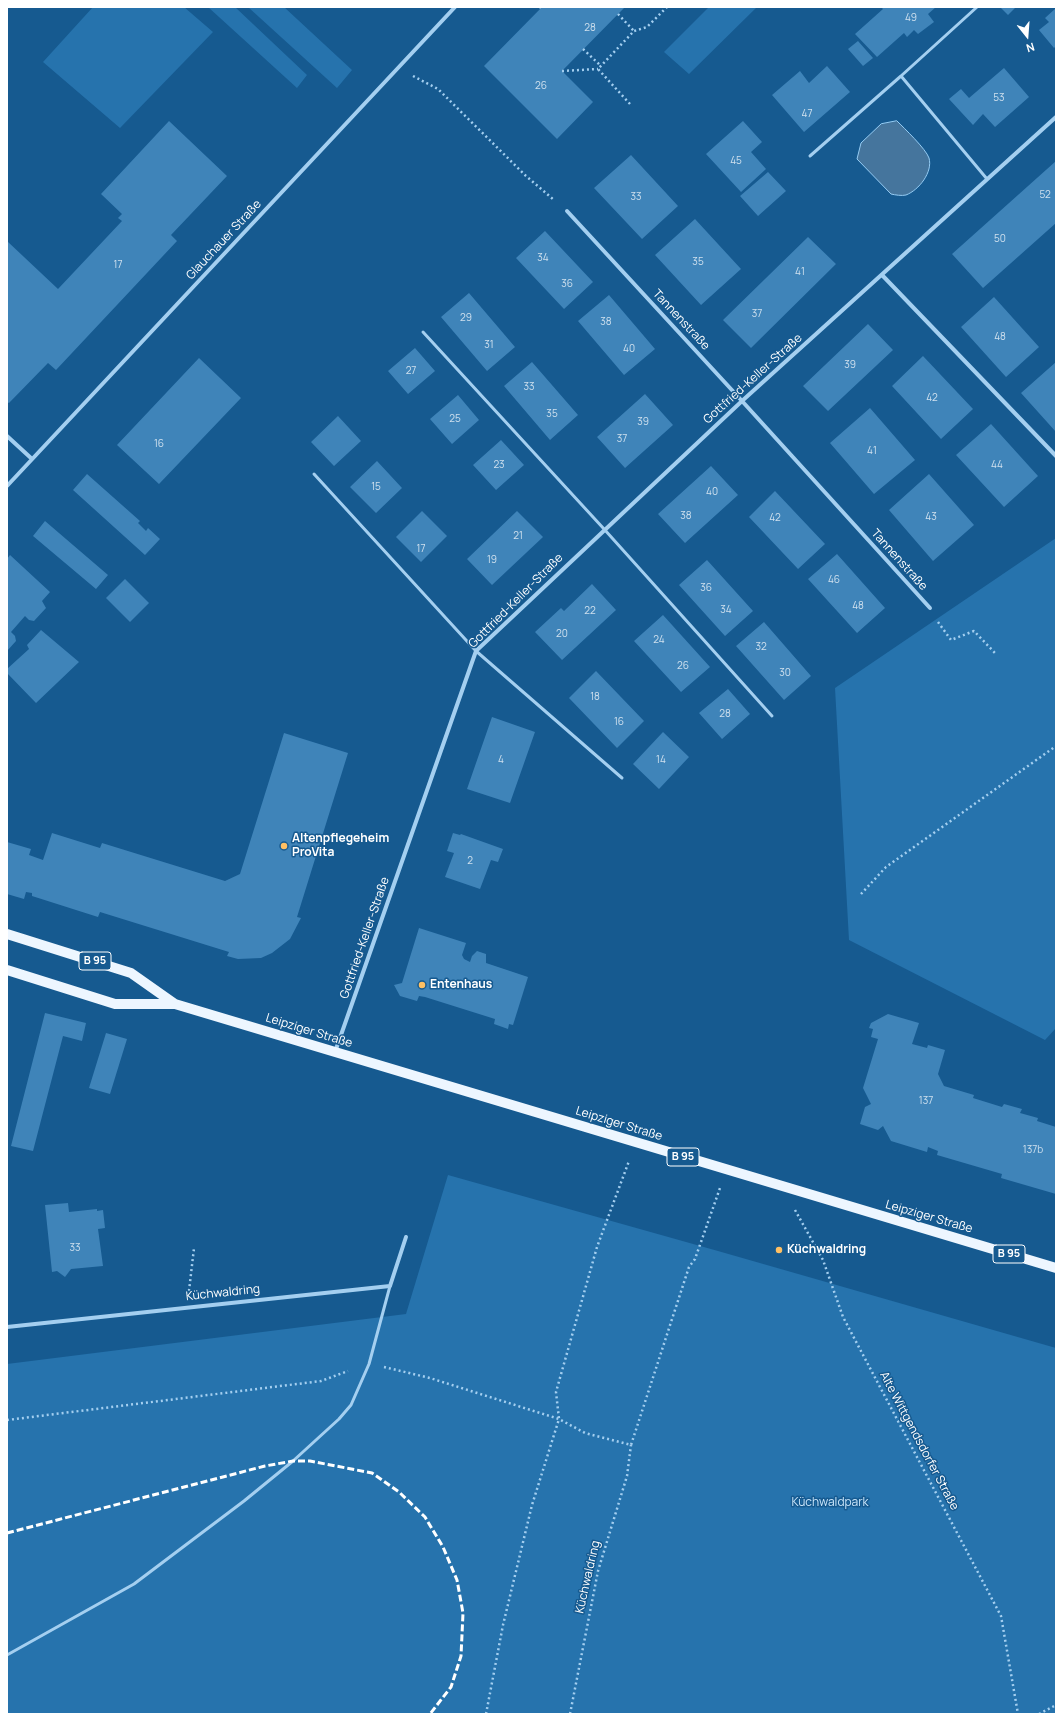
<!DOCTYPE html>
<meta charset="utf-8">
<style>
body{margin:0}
#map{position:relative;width:1063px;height:1721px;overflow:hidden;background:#165a90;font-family:Manrope,sans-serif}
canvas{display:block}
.frame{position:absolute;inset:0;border:8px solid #fff;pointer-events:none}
.north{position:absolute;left:1007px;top:16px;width:40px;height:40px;-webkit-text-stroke:3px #165a90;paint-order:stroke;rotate:163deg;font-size:11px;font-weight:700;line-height:16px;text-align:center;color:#fff}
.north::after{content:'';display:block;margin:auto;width:14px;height:18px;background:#fff;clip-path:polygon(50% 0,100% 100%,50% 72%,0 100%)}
</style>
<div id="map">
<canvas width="1063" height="1721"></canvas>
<div class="frame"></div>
<div class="north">N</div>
</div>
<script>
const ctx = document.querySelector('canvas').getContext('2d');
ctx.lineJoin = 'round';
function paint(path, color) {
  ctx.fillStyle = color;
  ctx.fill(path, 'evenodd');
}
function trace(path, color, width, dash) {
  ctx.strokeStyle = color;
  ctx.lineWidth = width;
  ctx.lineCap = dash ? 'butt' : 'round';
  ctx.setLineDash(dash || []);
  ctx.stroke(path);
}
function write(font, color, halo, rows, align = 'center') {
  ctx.font = font + ' Manrope,sans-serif';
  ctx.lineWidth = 3;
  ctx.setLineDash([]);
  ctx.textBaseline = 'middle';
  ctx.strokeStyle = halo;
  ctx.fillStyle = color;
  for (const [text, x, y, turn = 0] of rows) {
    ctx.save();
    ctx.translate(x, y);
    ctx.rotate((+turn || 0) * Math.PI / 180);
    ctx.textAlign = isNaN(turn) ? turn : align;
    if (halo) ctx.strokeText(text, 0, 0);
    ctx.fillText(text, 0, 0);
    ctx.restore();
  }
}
const green = new Path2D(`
 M93,7H184L213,32L120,128L43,62Z
 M208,7H235L307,75L297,88Z
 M248,7H284L352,70L337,88Z
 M709,7H757L689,74L664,52Z
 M1056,538V1028L1045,1040L849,940L835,688Z
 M448,1175L718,1251L1056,1348V1714H7V1364L406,1314Z`);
const water = new Path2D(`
 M897,121C904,128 926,149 929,158C933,172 919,190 906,195C902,196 895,195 891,194L857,159L861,143L881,124Z`);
const building = new Path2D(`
 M542,7H625L562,71L593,102L557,139L484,66Z
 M881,7H936L928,14L934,22L918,34L914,30L907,37L904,33L877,57L855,34L883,9Z
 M1000,7H1016L1008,15Z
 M1056,8V46L1054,48L1039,30L1049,22L1045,18Z
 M858,41L873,58L863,66L848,49Z
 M827,66L850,92L804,132L772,95L800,71L809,83Z
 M1004,68L1029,97L995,127L983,114L973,125L949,99L961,89L969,98Z
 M169,121L227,176L171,235L177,241L56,370L48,363L9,403L7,402V241L58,289L122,221L118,218L122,214L101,194Z
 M743,121L762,142L751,152L766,169L741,192L706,154Z
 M631,155L678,206L642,239L594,188Z
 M1056,161V223L983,288L952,254Z
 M768,172L786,191L758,216L740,196Z
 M695,219L741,269L701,305L655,255Z
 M545,231L593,282L564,309L516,258Z
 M808,237L836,264L751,348L723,320Z
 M469,293L515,347L487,371L441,317Z
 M609,295L655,349L624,375L578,321Z
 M994,297L1039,347L1006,377L961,327Z
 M868,324L893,350L828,411L803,386Z
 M415,348L435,371L408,394L388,371Z
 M923,356L973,409L941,439L892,386Z
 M199,358L241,398L159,484L117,445Z
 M532,362L578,415L550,440L504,386Z
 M1056,362V432L1021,393Z
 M645,394L673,425L625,468L597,437Z
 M458,395L479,420L452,444L430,419Z
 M870,408L915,460L874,494L830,443Z
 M338,416L361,441L334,466L311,442Z
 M991,424L1038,476L1004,507L956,455Z
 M501,440L524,465L496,490L473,465Z
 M377,461L402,488L376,513L350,487Z
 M711,466L738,495L685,543L658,514Z
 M87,474L140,521L138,523L146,531L148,528L160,539L145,555L73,490Z
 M929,474L974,525L933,561L889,510Z
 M775,491L825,544L798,569L749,517Z
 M422,511L447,536L421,562L396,537Z
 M517,511L543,537L492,585L467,559Z
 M45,521L108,575L96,589L33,536Z
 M837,554L885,608L857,633L808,579Z
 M10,555L50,592L42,601L46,608L34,621L29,620L25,616L11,632L15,636L16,641L7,651V559Z
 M707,560L753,611L725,636L679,585Z
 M125,579L149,603L130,622L106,598Z
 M592,584L616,610L562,660L535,632L561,608L564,611Z
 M663,615L710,667L681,692L634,641Z
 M764,622L811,676L784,700L736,646Z
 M41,630L79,662L36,703L7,673V669L29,649L27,645Z
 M596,671L644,721L617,748L569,698Z
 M728,689L750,714L722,739L699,713Z
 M492,717L535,732L510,803L467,789Z
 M663,732L689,757L659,789L633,764Z
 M284,733L348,753L297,917L301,918L290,939L272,953L261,958L238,959L227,956L229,952L100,912L98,917L32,896V893L26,892L24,899L7,894V842L31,849L29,855L43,860L52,833L100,848L102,843L225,881L240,874Z
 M453,833L460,835L461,834L503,849L498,862L491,860L480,889L445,877L454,853L447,851Z
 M419,928L466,943L462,955L464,959L470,962L472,956L477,951L486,954V963L528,977L513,1025L509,1024L508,1029L494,1024L495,1019L425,997L419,996L417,1001L400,996L394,985L402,983Z
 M45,1013L86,1023L82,1041L63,1036L33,1151L11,1146Z
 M888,1014L919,1023L912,1044L927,1048L928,1045L945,1050L938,1074L944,1086L974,1095L973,1098L1002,1107L1004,1104L1022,1109L1020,1113L1038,1118L1037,1121L1056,1127V1194L1001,1178L1002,1174L937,1155L938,1151L928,1147L927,1152L891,1141L883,1126L878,1130L860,1124L865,1107L871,1104L863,1088L878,1039L871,1037L873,1029L869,1028L871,1023Z
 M106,1033L127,1039L110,1094L89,1088Z
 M68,1203L69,1212L97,1209V1211L103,1210L105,1228L98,1229L103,1266L71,1269L65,1277L57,1271L52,1272L45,1205Z`);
const path = new Path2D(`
 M540,7L541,8
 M618,14L634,31
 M583,49L601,66
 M562,71L598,69
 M413,76L438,89L526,176L554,200
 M630,104L598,69L634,31L647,27L667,7
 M938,622L951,640L974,631L995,653
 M861,894L886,867L1056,746
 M795,1210L823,1260L843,1317L1001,1616L1018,1714
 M189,1291L194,1248
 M384,1367L430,1378L559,1419L585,1433L631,1445L689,1267L695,1259L720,1188
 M7,1420L321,1381L348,1371
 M486,1714L503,1625L532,1505L559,1419L556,1392L597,1247L629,1161
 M570,1714L598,1571L627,1476L631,1445
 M1039,1714L1056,1705`);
const service = new Path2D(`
 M901,76L977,7
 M810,156L901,76L987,179
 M423,332L604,529L772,716
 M314,474L476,651L622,778
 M7,1655L134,1584L244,1501L293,1461L339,1419L351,1405L369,1364L390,1286`);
const minor = new Path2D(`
 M567,211L742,401L930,608
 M882,275L1056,456
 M7,436L32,459
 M7,486L455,7
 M335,1052L476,651L742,401L1056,117
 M7,1327L390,1286L406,1237`);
const primary = new Path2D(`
 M7,934L131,973L175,1004
 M7,970L115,1004H175C468,1093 763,1179 1056,1268`);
const rail = new Path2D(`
 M7,1533L265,1466L293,1461H310L372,1473L399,1492L425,1517L443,1547L457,1580L463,1613L461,1656L451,1687L430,1714`);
const markers = [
 [284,846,4,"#ffc063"],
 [422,985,4,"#ffc063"],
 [779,1250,4,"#ffc063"]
];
const numberNames = [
 ["49",911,18],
 ["28",590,28],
 ["26",541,86],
 ["53",999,98],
 ["47",807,114],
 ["45",736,161],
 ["52",1045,195],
 ["33",636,197],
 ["50",1000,239],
 ["34",543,258],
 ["35",698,262],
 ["17",118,265],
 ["41",800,272],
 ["36",567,284],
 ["37",757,314],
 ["29",466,318],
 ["38",606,322],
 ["48",1000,337],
 ["31",489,345],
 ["40",629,349],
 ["39",850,365],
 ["27",411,371],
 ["33",529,387],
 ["42",932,398],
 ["35",552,414],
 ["25",455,419],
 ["39",643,422],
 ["37",622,439],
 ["16",159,444],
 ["41",872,451],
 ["23",499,465],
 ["44",997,465],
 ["15",376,487],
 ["40",712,492],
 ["38",686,516],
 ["43",931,517],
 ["42",775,518],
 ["21",518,536],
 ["17",421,549],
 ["19",492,560],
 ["46",834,580],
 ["36",706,588],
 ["48",858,606],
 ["34",726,610],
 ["22",590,611],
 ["20",562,634],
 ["24",659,640],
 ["32",761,647],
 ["26",683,666],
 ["30",785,673],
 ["18",595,697],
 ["28",725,714],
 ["16",619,722],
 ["4",501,760],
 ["14",661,760],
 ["2",470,861],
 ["137",926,1101],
 ["137b",1033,1150],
 ["33",75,1248]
];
const shields = [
 [95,961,32],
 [683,1157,32],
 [1009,1254,32]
];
const shieldNames = [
 ["B 95",95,961],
 ["B 95",683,1157],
 ["B 95",1009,1254]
];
const streetNames = [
 ["Glauchauer Straße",224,240,-47],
 ["Tannenstraße",681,320,47],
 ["Gottfried-Keller-Straße",753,379,-42],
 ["Tannenstraße",899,560,48],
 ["Gottfried-Keller-Straße",516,601,-45],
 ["Gottfried-Keller-Straße",365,938,-71],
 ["Leipziger Straße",309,1031,17],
 ["Leipziger Straße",619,1124,17],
 ["Leipziger Straße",929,1217,16],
 ["Küchwaldring",223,1293,-6],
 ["Alte Wittgendsdorfer Straße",919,1441,62],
 ["Küchwaldring",588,1577,-77]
];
const poiNames = [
 ["Altenpflegeheim",292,839],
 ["ProVita",292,853],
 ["Entenhaus",430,985],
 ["Küchwaldring",787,1250]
];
const parkNames = [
 ["Küchwaldpark",830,1503]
];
paint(green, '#2673ad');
paint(water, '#45759d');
trace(water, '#96ccf3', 1);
paint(building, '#3f84b9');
trace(path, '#a4cff0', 2.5, [2, 3]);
trace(service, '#a4cff0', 3);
trace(minor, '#a4cff0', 4);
trace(primary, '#edf6ff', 10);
trace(rail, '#fff', 3, [7, 3]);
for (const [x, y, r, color] of markers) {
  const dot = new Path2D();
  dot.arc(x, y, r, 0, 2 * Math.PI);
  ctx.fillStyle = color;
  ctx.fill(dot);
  trace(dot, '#165a90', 1.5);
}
write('10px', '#cfe0ee', null, numberNames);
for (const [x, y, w] of shields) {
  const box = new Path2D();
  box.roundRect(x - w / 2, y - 9, w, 18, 3);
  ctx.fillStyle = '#165a90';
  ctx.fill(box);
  trace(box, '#fff', 1);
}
write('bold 11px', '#fff', null, shieldNames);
write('12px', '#fff', '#165a90', streetNames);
write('bold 12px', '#fff', '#165a90', poiNames, 'left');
write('12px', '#cae6fb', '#165a90', parkNames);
</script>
